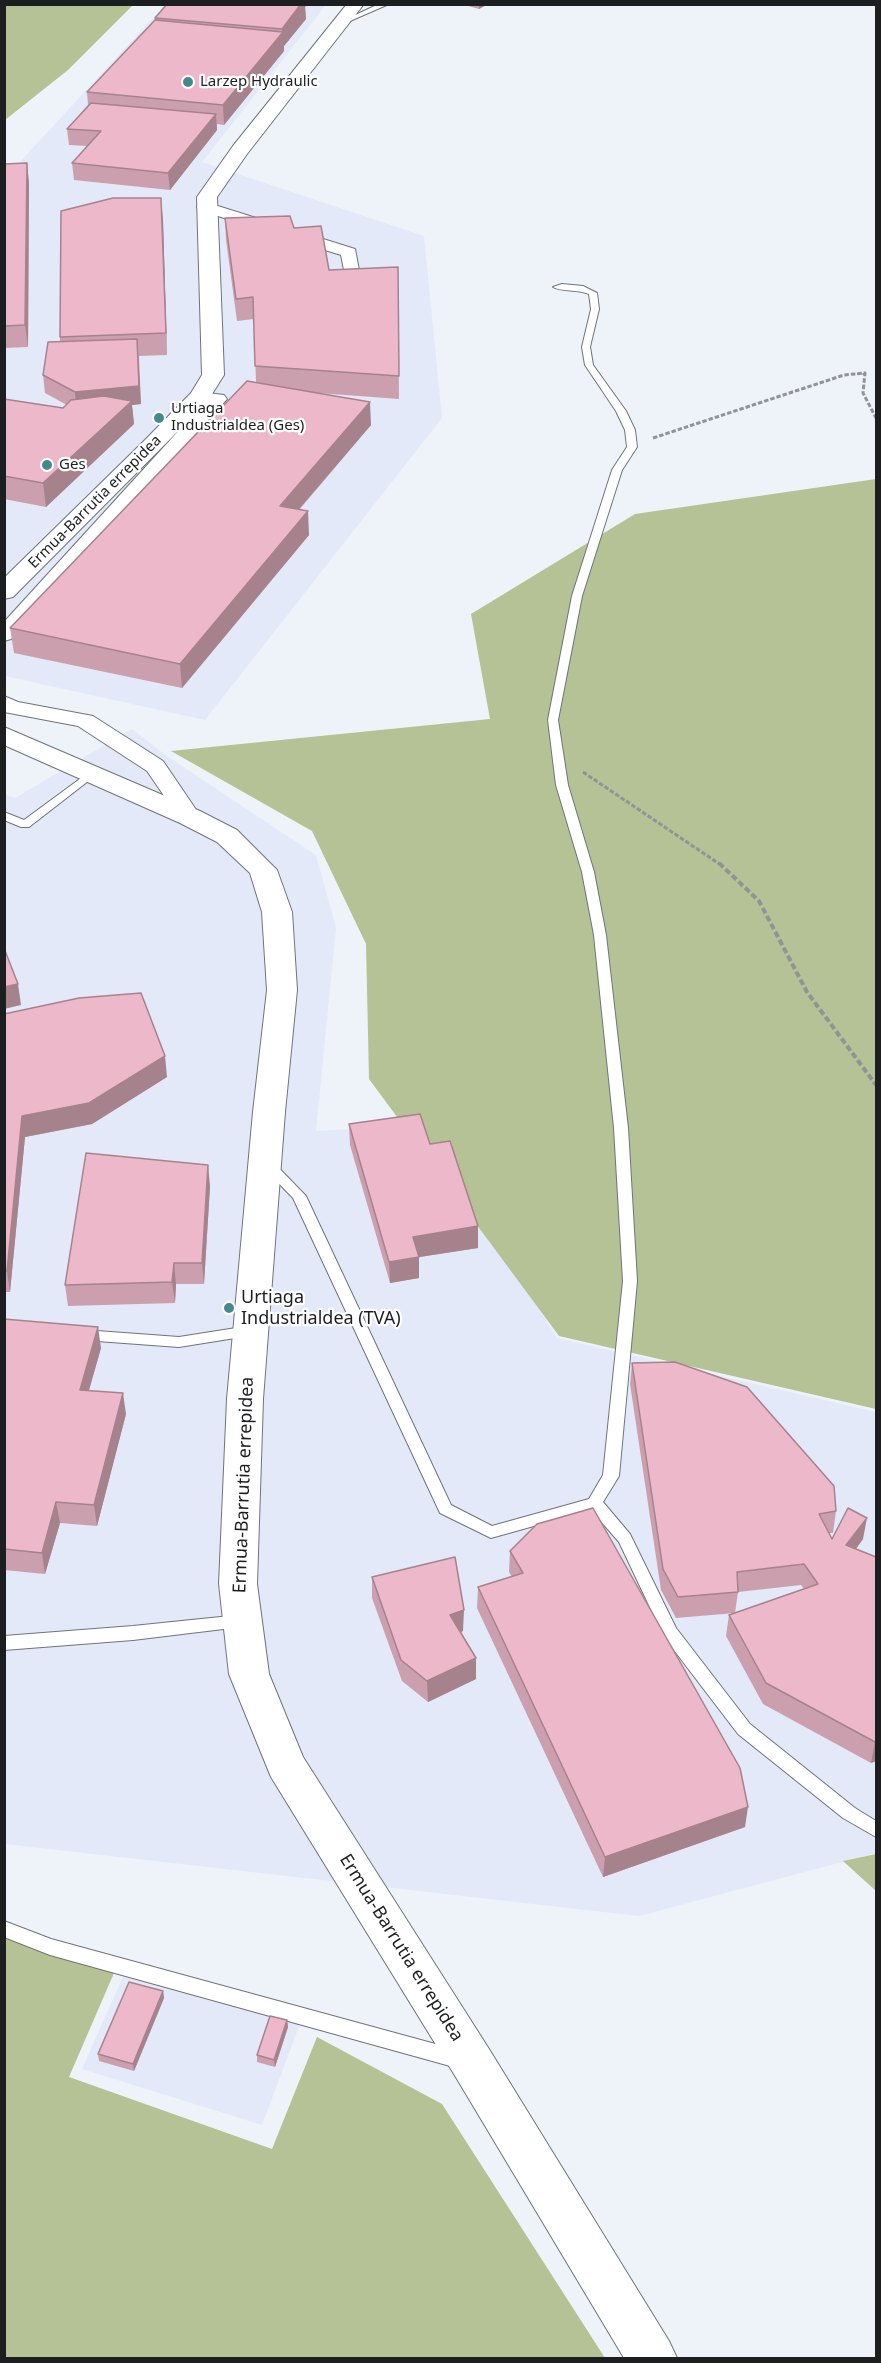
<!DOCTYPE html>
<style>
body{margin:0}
#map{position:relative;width:881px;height:2363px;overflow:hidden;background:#eef2f9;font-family:"Noto Sans",sans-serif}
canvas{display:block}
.frame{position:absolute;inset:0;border:6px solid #1c1e20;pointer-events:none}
</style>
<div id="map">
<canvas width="881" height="2363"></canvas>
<div class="frame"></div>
</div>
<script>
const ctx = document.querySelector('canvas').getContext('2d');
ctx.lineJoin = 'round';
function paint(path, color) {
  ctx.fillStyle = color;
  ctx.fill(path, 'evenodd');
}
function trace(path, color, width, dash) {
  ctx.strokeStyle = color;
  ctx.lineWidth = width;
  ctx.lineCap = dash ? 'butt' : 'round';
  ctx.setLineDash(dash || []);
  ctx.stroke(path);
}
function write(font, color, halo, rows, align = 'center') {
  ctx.font = font + ' "Noto Sans",sans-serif';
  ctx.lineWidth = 4.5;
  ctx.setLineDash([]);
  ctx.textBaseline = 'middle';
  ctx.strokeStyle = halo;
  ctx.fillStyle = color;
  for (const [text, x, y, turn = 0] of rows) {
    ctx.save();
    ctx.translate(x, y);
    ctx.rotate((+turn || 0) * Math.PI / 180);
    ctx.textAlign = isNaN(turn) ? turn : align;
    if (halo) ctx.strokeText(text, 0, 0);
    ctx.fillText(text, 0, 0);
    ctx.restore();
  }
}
const built = new Path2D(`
 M165,5H326L202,162L424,236L442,418L205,720L5,676V178Z
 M132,729L164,754L316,855L336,928L316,1131L426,1125L557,1338L876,1412V1853L639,1916L5,1844L4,794L15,798Z
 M125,1972L300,2024L262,2125L82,2069Z`);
const forest = new Path2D(`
 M5,4H133V5L68,70L5,120Z
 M876,479V1409L559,1336L369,1079L366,944L312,831L171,751L490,719L471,614L635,514Z
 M876,1854V1891L843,1861Z
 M4,1931L117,1966L69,2077L272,2149L317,2037L442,2104L605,2358H5Z`);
const pathFar2 = new Path2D(`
 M857,374H865`);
const pathFar1 = new Path2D(`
 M653,438L844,375L865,373L863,393L876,418
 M583,772L721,865`);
const path = new Path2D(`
 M719,863L759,901L807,992L876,1085`);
const service = new Path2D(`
 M379,4H389L343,24L338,23Z
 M562,284L583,286L597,293L599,309L590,347L593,365L626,411L635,430L637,447L622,470L582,596L558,720L568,785L594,872L606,935L628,1128L637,1281L619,1476L603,1502L630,1534L676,1628L750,1724L855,1808L876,1821V1837L843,1818L738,1734L664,1637L619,1542L591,1510L491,1538L440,1513L293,1198L261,1165L268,1160L273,1162L306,1196L451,1505L492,1526L589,1499L603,1475L623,1281L614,1128L594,935L582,872L556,785L548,720L572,596L612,470L627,447L625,430L616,411L585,365L582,347L591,309L589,294C577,289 561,292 553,287Z
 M92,770L96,771V775L29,827H21L4,820V812L24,820Z
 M249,1326L254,1327L256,1331L254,1335L179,1347L83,1340L78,1339L76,1335L78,1331L83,1330L179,1337Z
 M240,1615L246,1616L248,1621L246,1626L240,1627L133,1640L4,1650V1636L133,1626Z
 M4,1921L51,1939L461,2051L468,2054L470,2060L468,2066L461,2069L50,1955L4,1937Z`);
const minor = new Path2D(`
 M205,202L355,249L361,281L353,286L347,285L341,255L199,210L197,207L199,204Z
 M199,392L224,395L227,399L11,639L4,641V622L204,403L193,401L190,397L193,393Z
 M4,696L18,702L93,716L163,761L201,817L198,822L190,824L182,822L147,771L78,726L4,712Z`);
const tertiary = new Path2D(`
 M347,4H364L247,154L217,197L224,375L207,402L13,597L4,599V578L143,442L191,393L202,375L197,197L233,146Z
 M4,727L200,811L237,830L277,870L292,912L297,990L285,1112L263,1399L257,1584L269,1674L303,1757L489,2049L669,2341L677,2358H624L457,2079L271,1777L229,1674L219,1584L227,1399L253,1112L267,990L262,912L250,873L217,842L180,823L4,745Z`);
const wall = new Path2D(`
 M167,4H308L305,7L306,19L284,46V51L224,125L217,124V130L170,190L74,180L72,163L88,146L69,145L67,129L88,105L87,92L155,20V18Z
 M461,4H488L479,9Z
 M27,163L29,184L28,347L4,348V164Z
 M225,218L294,228L329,270L398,267L399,399L318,393L371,425L299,510L309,535L182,688L14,653L10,628L256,382L254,319L237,321L226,240Z
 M163,220L167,355L139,356L141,404L132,405L134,424L46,507L4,499V391L5,399L63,408L67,405L45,393L43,375L60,342V337Z
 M4,1014L167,1077L92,1124L25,1137L10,1292H4Z
 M349,1124L430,1144L478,1226V1248L419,1257V1278L390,1283L350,1145Z
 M210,1186L204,1284H176L175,1303L68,1306L65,1285Z
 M4,1319L101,1348L89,1390L126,1414L97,1526L60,1523L45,1574L4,1570Z
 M632,1363L836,1511L833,1533H829L832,1539H863L856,1549L876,1557V1761L871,1763L763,1704L726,1636L729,1615L804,1589L801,1585L738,1592L735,1613L676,1618L661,1590L630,1384Z
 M510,1551L745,1827L603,1877L477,1608L478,1587L512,1577L509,1572Z
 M372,1577L463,1631L461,1632L476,1658V1679L428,1702L402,1681L372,1598Z
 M163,1991L164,1998L134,2071L99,2061L98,2054Z
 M287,2020L288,2027L275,2067L257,2062V2055Z`);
const shadedWall = new Path2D(`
 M298,4H308L305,7L306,19L284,46V51L224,125L223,105L282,34V29Z
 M479,4H488L479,9Z
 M216,114L217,130L170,190L168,173Z
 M27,163L29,184L28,347L25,325Z
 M161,198L163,220L167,355L166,333Z
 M137,339L141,404L132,405L134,424L46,507L43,483L76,410L75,392Z
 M370,402L371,425L281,530L280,506Z
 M308,511L309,535L182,688L180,664Z
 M18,984L21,1005L4,1009V987Z
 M165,1056L167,1077L92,1124L25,1137L10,1292L7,1271L22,1116Z
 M208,1165L210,1186L204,1284L202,1263Z
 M478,1226V1248L413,1258V1237Z
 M419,1257V1278L390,1283L389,1262Z
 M174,1263L176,1284L175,1303L172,1282Z
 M98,1327L101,1348L83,1411L80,1390Z
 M123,1393L126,1414L97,1526L94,1505Z
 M56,1502L60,1523L45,1574L42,1553Z
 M867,1518L863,1539L843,1566L846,1545Z
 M464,1610L463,1631L450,1636V1615Z
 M476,1658V1679L428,1702L427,1681Z
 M875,1742H876V1761L871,1763Z
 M748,1807L745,1827L603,1877L605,1857Z
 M163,1991L164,1998L134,2071L133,2064Z
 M287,2020L288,2027L275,2067L274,2060Z`);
const building = new Path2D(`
 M167,4H301L282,29L155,18Z
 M155,20L283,32L223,105L87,92Z
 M91,103L216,114L168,173L72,163L101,131L67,129Z
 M27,163L25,325L4,326V164Z
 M113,198H161L166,333L60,337L61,211Z
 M290,216L294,228L321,226L329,270L398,267L399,376L255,366L253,297L236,299L225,218Z
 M137,339L139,386L75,392L43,375L48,342Z
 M247,381L370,402L280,506L308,511L180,664L10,628Z
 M104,396L132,401L43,483L4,476V399L63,408L71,400Z
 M4,948L18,984L4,987Z
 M141,993L165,1056L89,1103L22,1116L7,1271H4V1014L79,998Z
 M420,1114L430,1144L450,1141L478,1226L413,1237L419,1257L389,1262L349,1124Z
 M86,1153L208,1165L202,1263H174L172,1282L65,1285Z
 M4,1319L98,1327L80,1390L123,1393L94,1505L56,1502L42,1553L4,1549Z
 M675,1362L747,1387L834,1486L836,1511L819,1514L832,1539L848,1508L867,1518L846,1545L876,1557V1742H875L766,1683L729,1615L818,1584L804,1564L737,1572L738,1592L678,1597L663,1569L632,1363Z
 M593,1508L740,1768L748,1807L605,1857L478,1587L523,1573L510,1551L537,1524Z
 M455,1557L464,1610L450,1615L476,1658L427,1681L401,1660L372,1577Z
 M129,1982L163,1991L133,2064L98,2054Z
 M270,2016L287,2020L274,2060L257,2055Z`);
const markers = [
 [188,82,6,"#428a8f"],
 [159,418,6,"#428a8f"],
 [47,465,6,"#428a8f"],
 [229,1308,6,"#428a8f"]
];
const farPoinames = [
 ["Larzep Hydraulic",200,82],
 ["Urtiaga",171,409],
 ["Industrialdea (Ges)",171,426],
 ["Ges",59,465]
];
const farStreetnames = [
 ["Ermua-Barrutia errepidea",95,502,-45]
];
const poiNames = [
 ["Urtiaga",241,1298],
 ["Industrialdea (TVA)",241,1319]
];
const streetNames = [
 ["Ermua-Barrutia errepidea",244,1485,-88],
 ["Ermua-Barrutia errepidea",401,1948,58]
];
paint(built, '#e3e9f8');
paint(forest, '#b4c295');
trace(service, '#707379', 2);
trace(minor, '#707379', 2);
trace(tertiary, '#707379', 2);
trace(pathFar2, '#909398', 2, [4, 1.5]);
trace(pathFar1, '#909398', 3, [4.5, 2]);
trace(path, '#909398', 4, [6, 3]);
paint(service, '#fff');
paint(minor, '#fff');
paint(tertiary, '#fff');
paint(wall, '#cc9fae');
paint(shadedWall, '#a6828d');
paint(building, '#edb9ca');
trace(building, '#a6828d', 1.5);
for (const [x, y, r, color] of markers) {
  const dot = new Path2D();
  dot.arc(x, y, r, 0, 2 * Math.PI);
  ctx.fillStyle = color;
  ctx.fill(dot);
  trace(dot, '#fff', 2);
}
write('15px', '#1c1e20', '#fff', farPoinames, 'left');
write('15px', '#1c1e20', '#fff', farStreetnames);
write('18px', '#1c1e20', '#fff', poiNames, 'left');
write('18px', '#1c1e20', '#fff', streetNames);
</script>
